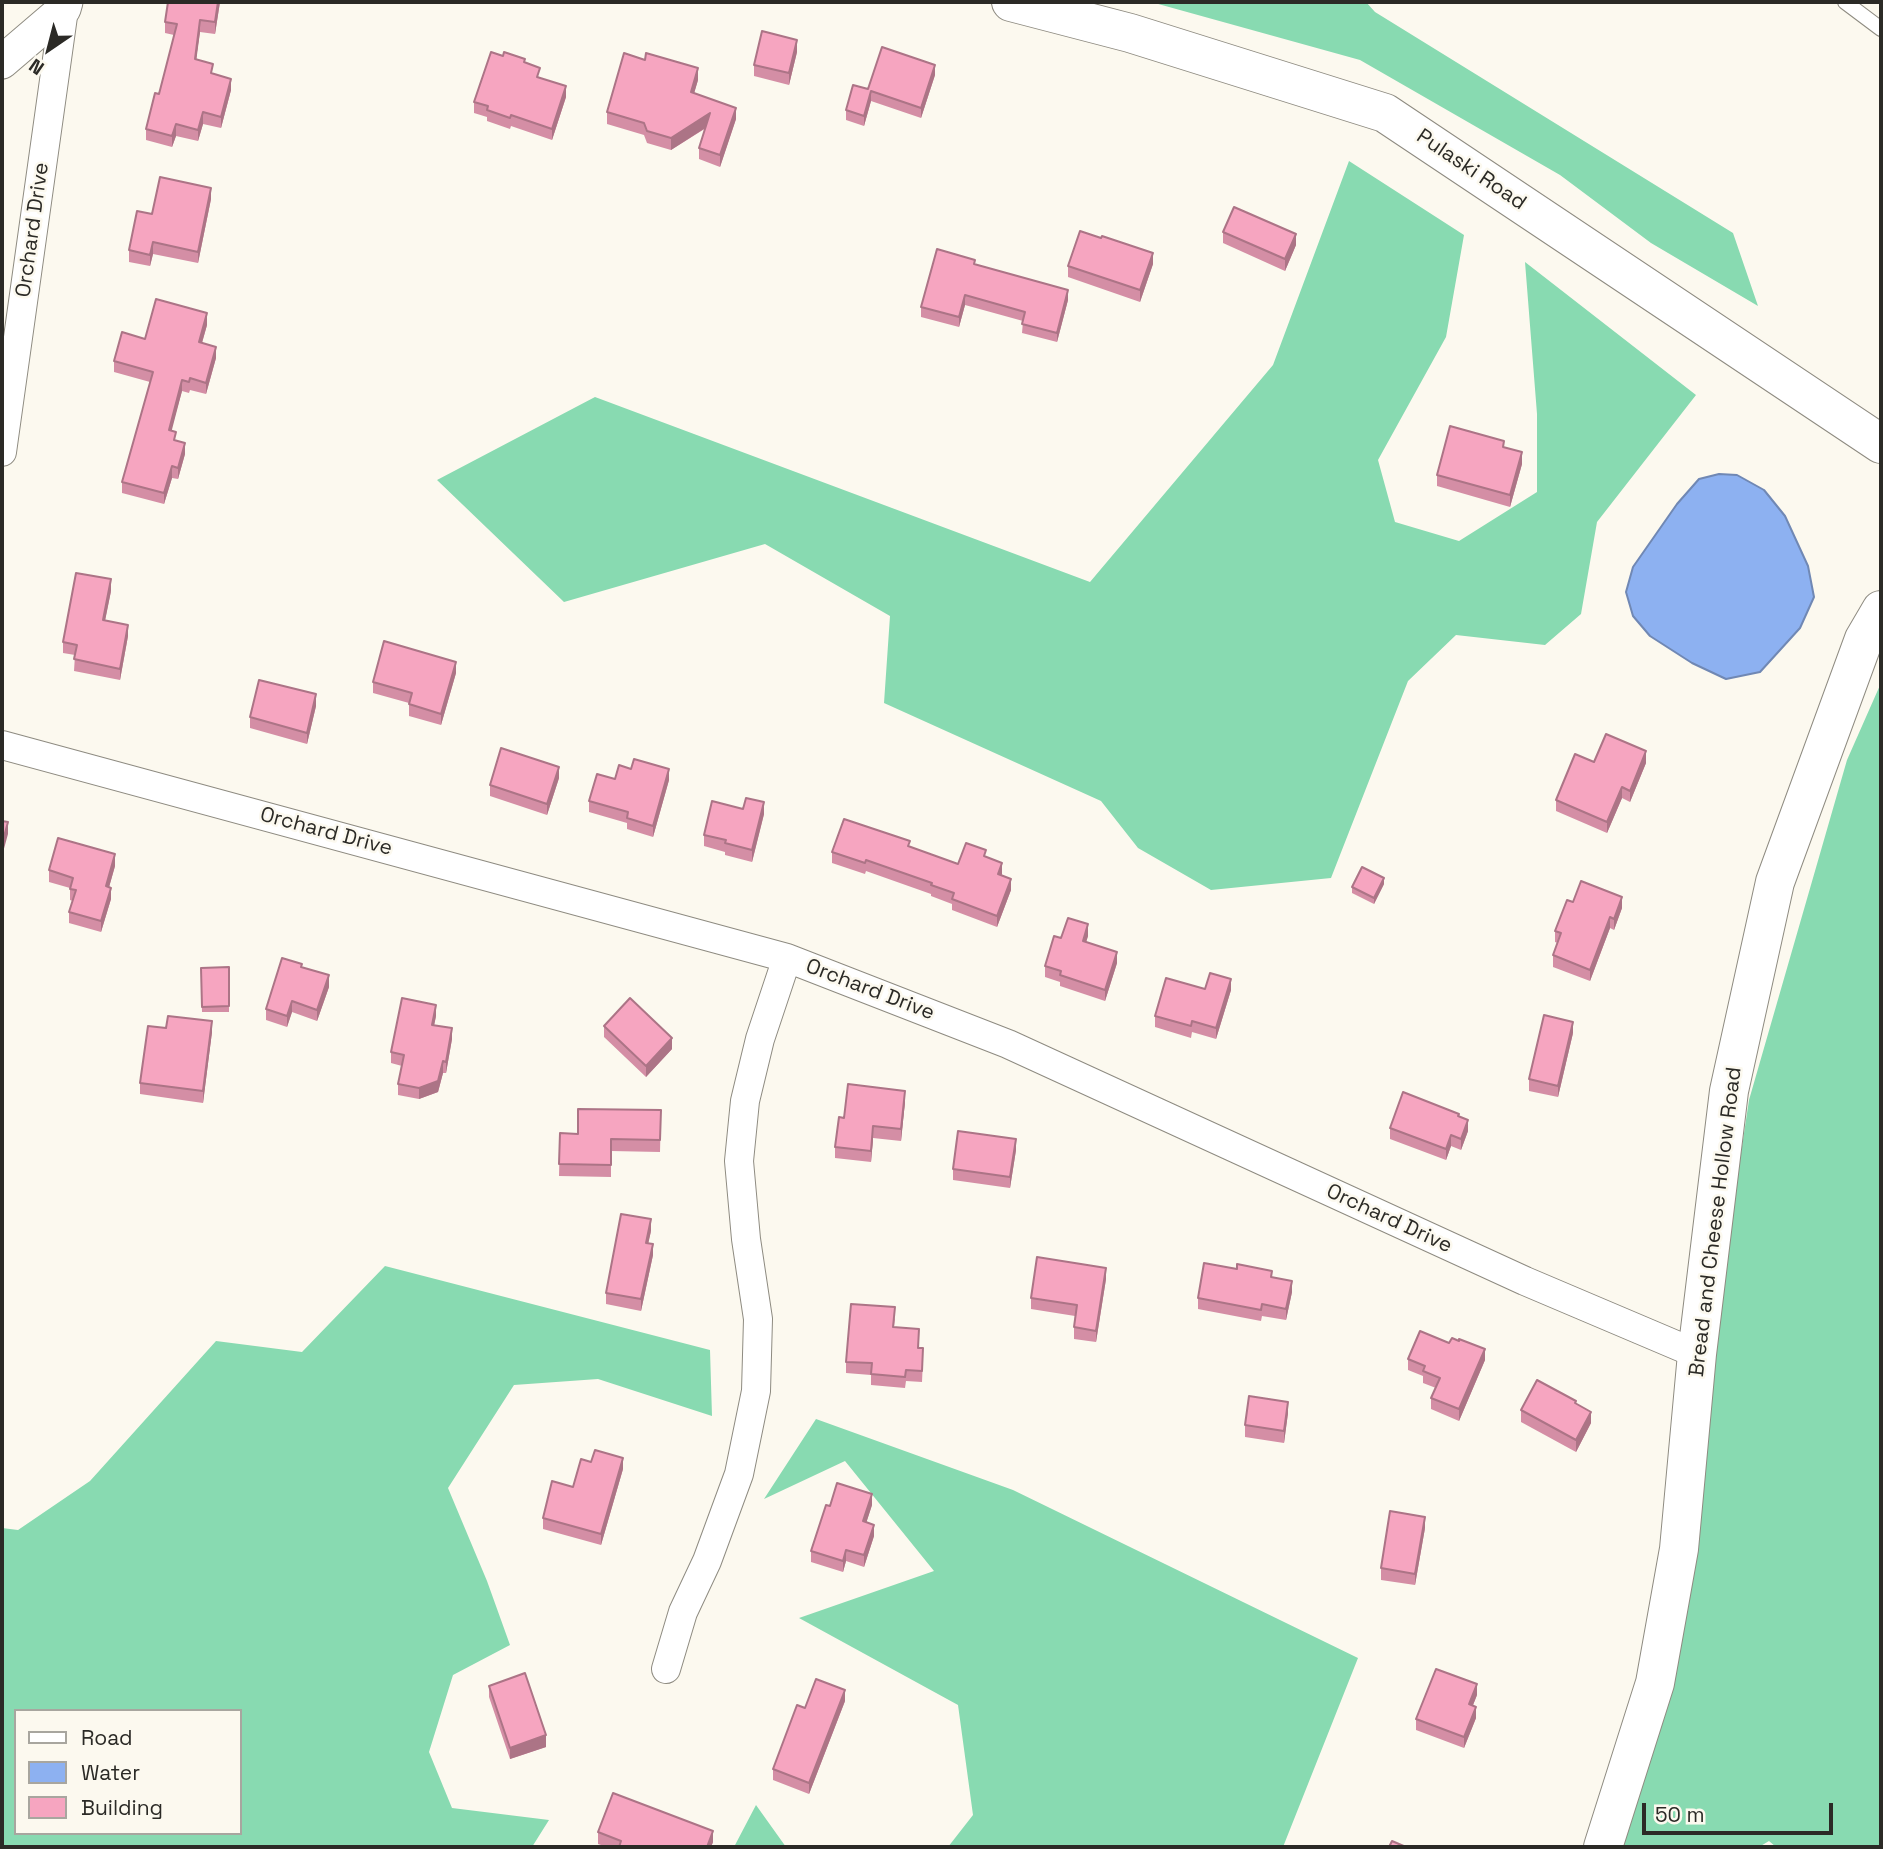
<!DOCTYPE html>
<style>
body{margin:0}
#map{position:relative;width:1883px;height:1849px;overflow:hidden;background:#fcf9ef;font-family:"Space Grotesk",sans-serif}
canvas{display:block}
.frame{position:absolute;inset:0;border:4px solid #2b2a26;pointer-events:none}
.legend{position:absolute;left:14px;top:1709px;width:228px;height:126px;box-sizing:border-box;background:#fcf9ef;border:2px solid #a8a69f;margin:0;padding:9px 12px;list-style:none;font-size:21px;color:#2b2a26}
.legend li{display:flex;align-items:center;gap:14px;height:35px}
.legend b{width:35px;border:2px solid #a8a69f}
.north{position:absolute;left:14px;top:14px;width:70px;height:70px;-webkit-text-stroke:5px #fcf9ef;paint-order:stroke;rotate:215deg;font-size:19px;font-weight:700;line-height:28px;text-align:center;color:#2b2a26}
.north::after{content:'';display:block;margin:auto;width:24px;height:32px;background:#2b2a26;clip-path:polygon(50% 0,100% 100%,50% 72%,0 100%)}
.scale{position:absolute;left:1642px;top:1803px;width:191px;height:32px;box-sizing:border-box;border:4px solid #2b2a26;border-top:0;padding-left:9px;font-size:21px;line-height:24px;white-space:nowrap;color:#2b2a26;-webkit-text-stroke:5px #fcf9ef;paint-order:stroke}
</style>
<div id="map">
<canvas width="1883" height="1849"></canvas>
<div class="frame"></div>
<ul class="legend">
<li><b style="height:9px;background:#fff"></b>Road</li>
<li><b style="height:19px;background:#8db1f1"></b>Water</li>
<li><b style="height:19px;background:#f6a5c0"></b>Building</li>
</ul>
<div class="north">N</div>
<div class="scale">50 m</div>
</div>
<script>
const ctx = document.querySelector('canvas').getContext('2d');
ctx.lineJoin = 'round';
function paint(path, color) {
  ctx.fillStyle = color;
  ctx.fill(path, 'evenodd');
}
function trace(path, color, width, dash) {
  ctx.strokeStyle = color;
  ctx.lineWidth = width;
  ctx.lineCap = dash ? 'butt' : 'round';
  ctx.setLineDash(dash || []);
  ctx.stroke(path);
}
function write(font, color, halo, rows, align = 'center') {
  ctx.font = font + ' "Space Grotesk",sans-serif';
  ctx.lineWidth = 5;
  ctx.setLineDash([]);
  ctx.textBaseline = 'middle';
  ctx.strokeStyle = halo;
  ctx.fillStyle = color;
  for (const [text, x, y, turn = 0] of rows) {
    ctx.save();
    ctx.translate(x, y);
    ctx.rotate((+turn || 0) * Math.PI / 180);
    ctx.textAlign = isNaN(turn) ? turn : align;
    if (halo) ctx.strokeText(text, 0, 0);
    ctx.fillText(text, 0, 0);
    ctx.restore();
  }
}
const forest = new Path2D(`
 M1151,2H1366L1375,12L1733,233L1758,306L1651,243L1560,175L1360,60Z
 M1349,161L1464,235L1446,337L1378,460L1395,522L1459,541L1537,492V414L1525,262L1696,395L1597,522L1581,614L1545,645L1456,635L1408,681L1331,878L1211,890L1138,848L1101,801L884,703L890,616L765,544L564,602L437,480L595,397L1090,582L1273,365Z
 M1881,683V1847H1776L1769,1841L1759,1847H1610L1653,1738L1749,1100L1847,760Z
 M385,1266L710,1350L712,1416L598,1379L514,1385L448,1488L487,1581L510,1645L453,1675L429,1752L452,1808L549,1820L532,1847H2V1528L18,1530L90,1481L216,1341L302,1352ZM16,1711H240V1833H16Z
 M816,1419L1013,1490L1358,1658L1283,1847H948L973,1815L958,1705L799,1618L934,1571L845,1461L764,1499Z
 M756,1805L786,1847H734Z`);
const water = new Path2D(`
 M1719,474L1737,475L1764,490L1785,516L1808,566L1814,597L1800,628L1760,672L1726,679L1692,663L1650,636L1633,616L1626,592L1633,567L1677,504L1699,479Z`);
const service = new Path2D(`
 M1845,2L1881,29`);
const minor = new Path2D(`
 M2,452L64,9
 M2,745L787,958L1008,1044L1525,1281L1697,1354
 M666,1669L683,1612L707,1561L739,1474L756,1391L758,1319L746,1239L739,1161L745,1101L760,1039L787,958`);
const tertiary = new Path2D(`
 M2,62L64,9L66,2`);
const secondary = new Path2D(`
 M1011,2L1130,33L1385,113L1881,444
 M1603,1847L1655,1683L1679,1549L1697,1354L1729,1091L1775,882L1864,639L1881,610`);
const wall = new Path2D(`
 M220,2L215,34L200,32L196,59L231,90L221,128L203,124L198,141L176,136L172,147L146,140V129L159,94L174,35L165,33V22Z
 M797,52L789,85L754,76V65Z
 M525,63L540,78L566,97L552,140L511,126L510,129L487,121V117L474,113V102Z
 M935,75L921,118L871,101L864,126L846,120V110L868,89Z
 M698,80L694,93L736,119L720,167L699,159V148L706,128L671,150L647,143L644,135L607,124V112Z
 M211,199L198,263L153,254L150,266L129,262V250L152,214Z
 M1223,232L1296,245L1285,271L1223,243Z
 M1101,238L1153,264L1140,302L1068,277V266Z
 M975,265L1068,300L1057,342L1022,333L1023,321L965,305L959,327L921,317V307Z
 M207,325L202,343L216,358L206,394L190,390L189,393L182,391L171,430L176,441L185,454L178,479L172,478L164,504L122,493V482L150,382L114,372V361L145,339Z
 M1504,447L1522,464L1510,507L1437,486V475Z
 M111,591L105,620L128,636L120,680L74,671L75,655L63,653V642Z
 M456,673L441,725L409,716V703L373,693V682Z
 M316,706L307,744L250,728V717Z
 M1594,762L1646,763L1630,802L1622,798L1607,833L1556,811V800Z
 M559,778L547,815L490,796V785Z
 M615,779L669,780L653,837L627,829V823L589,812V801Z
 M743,809L764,814L752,862L725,855V852L704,846V835Z
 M910,847L958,864L986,857L1002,874L1001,875L1011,890L997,927L952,910V904L931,896V894L866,871L865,874L832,863V852Z
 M115,866L109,887L111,899L101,932L69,923V912L73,901L70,900V888L49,882V870Z
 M1384,884L1374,904L1352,893V887Z
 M1573,902L1622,908L1614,930L1610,928L1590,981L1553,967V955L1558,943L1555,942V931Z
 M1088,936L1086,942L1117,963L1105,1001L1060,986V982L1045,977V966L1061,938Z
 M229,967V1012H202L201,968Z
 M302,967L329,987L317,1021L292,1012L287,1027L266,1020V1009Z
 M1205,989L1231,990L1216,1039L1192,1032L1191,1038L1155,1027V1016Z
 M436,1016L434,1025L452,1039L446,1073H443L438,1092L419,1099L398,1095V1084L402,1066L391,1063V1052Z
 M604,1026L672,1049L646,1077L604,1037Z
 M166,1028L212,1032L203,1103L140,1094V1083Z
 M1573,1033L1558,1097L1529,1091V1079Z
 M905,1102L901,1141L873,1138L871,1162L835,1158V1147L844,1118Z
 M661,1110L660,1152L611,1151V1177L559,1176L560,1133L578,1134Z
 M1459,1116L1468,1131L1461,1150L1451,1146L1446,1160L1390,1139V1128Z
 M1016,1150L1010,1188L953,1180V1169Z
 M651,1231L648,1243L653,1255L641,1311L606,1304V1293Z
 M1272,1277L1292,1292L1286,1320L1262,1316L1261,1321L1198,1309V1298Z
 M1106,1279L1096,1342L1074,1339V1327L1075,1316L1031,1309V1298Z
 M895,1318L894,1327L919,1348L923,1359L922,1382L906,1381L905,1388L871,1385V1375L846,1373V1362Z
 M1408,1359L1485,1360L1459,1421L1431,1409V1398L1436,1388L1423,1383V1376L1408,1370Z
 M1576,1404L1591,1423L1576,1452L1521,1422V1410Z
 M1288,1413L1284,1443L1245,1437V1425Z
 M623,1469L601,1545L543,1529V1518L573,1487Z
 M872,1505L866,1523L874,1536L864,1567L846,1561L843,1572L811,1562V1551L830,1506Z
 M1425,1528L1415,1585L1381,1580V1568Z
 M489,1686L546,1747L510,1759L489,1697Z
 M1477,1695L1473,1705L1476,1718L1464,1748L1416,1730V1719Z
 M845,1701L809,1794L773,1780V1769L805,1708Z
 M598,1832L713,1842L711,1847H607L598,1844Z`);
const shadedWall = new Path2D(`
 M218,2H220L215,34V22Z
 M200,20V32L195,70V59Z
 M797,40V52L789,85V73Z
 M935,65V75L921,118V108Z
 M698,68V80L691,104V92Z
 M231,79V90L221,128V117Z
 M566,86V97L552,140V129Z
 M871,91V101L864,126V116Z
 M736,108V119L720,167V155Z
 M203,112V124L198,141V130Z
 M710,113V125L671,150V138Z
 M176,124V136L172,147V136Z
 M211,188V199L198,263V252Z
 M1296,234V245L1285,271V259Z
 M153,242V254L150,266V255Z
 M1153,253V264L1140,302V290Z
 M1068,290V300L1057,342V333Z
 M965,295V305L959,327V317Z
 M207,313V325L199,353V342Z
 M216,347V358L206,394V383Z
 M182,380V391L169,441V430Z
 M185,443V454L178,479V468Z
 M1522,452V464L1510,507V495Z
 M172,466V478L164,504V493Z
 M111,579V591L103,631V620Z
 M128,625V636L120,680V669Z
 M456,662V673L441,725V714Z
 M316,694V706L307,744V733Z
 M1646,751V763L1630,802V791Z
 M559,767V778L547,815V804Z
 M669,769V780L653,837V826Z
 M1622,787V798L1607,833V822Z
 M764,802V814L752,862V850Z
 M8,822V834L2,856V844Z
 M115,854V866L106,898V886Z
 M1002,863V874L998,885V874Z
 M1384,878V884L1374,904V898Z
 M1011,879V890L997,927V916Z
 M111,888V899L101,932V921Z
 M1622,897V908L1614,930V919Z
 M1610,917V928L1590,981V970Z
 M1088,924V936L1083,952V941Z
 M1117,952V963L1105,1001V990Z
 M329,975V987L317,1021V1010Z
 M1231,979V990L1216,1039V1028Z
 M292,1001V1012L287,1027V1016Z
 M436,1005V1016L432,1036V1025Z
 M212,1021V1032L203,1103V1091Z
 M1573,1022V1033L1558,1097V1086Z
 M452,1028V1039L446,1073V1062Z
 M672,1038V1049L646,1077V1066Z
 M443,1061V1073L438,1092L419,1099V1088Z
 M905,1091V1102L901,1141V1129Z
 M1468,1120V1131L1461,1150V1139Z
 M873,1126V1138L871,1162V1151Z
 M1451,1135V1146L1446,1160V1149Z
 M1016,1139V1150L1010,1188V1177Z
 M651,1219V1231L646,1254V1243Z
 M653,1244V1255L641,1311V1299Z
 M1106,1268V1279L1096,1342V1331Z
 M1292,1281V1292L1286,1320V1309Z
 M1485,1349V1360L1459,1421V1409Z
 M1288,1402V1413L1284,1443V1431Z
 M1591,1412V1423L1576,1452V1440Z
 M623,1458V1469L601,1545V1534Z
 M872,1494V1505L863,1533V1521Z
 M1425,1517V1528L1415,1585V1574Z
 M874,1525V1536L864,1567V1555Z
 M846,1550V1561L843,1572V1561Z
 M1477,1684V1695L1469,1715V1704Z
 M845,1690V1701L809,1794V1783Z
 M1476,1707V1718L1464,1748V1737Z
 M546,1735V1747L510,1759V1748Z
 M713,1831V1842L711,1847H707Z`);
const building = new Path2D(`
 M168,2H218L215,22L200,20L195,59L213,64L211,73L231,79L221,117L203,112L198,130L176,124L172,136L146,129L155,93L159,94L177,24L165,22Z
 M762,31L797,40L789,73L754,65Z
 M882,47L935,65L921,108L871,91L864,116L846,110L853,85L868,89Z
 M491,52L503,56L504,52L525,59L524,62L540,68L537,77L566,86L552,129L511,115L510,118L487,110L488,106L474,102Z
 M624,53L645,60L646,53L698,68L691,92L736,108L720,155L699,148L710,113L671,138L647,131L644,123L607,112Z
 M160,177L211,188L198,252L153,242L150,255L129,250L137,211L152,214Z
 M1234,207L1296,234L1285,259L1223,232Z
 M1080,231L1101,238L1102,236L1153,253L1140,290L1068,266Z
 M937,249L975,260L974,264L1068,290L1057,333L1022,324L1025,312L965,295L959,317L921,307Z
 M156,299L207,313L199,342L216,347L206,383L190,378L189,382L182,380L169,430L176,432L174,440L185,443L178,468L172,466L164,493L122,482L153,372L114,361L122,332L145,339Z
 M1450,426L1504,441L1503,447L1522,452L1510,495L1437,475Z
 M76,573L111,579L103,620L128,625L120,669L74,659L77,645L63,642Z
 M384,641L456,662L441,714L409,704L412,693L373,682Z
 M259,680L316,694L307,733L250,717Z
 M1606,734L1646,751L1630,791L1622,787L1607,822L1556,800L1575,754L1594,762Z
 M501,748L559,767L547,804L490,785Z
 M634,759L669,769L653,826L627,818L628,812L589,801L597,774L615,779L619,765L631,769Z
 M746,798L764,802L752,850L725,843L726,840L704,835L712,801L743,809Z
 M844,819L910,841L908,846L958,864L966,843L986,850L984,856L1002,863L998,874L1011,879L997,916L952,899L954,893L931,885L932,883L866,860L865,863L832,852Z
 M2,821L8,822L2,844Z
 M58,838L115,854L106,886L111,888L101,921L69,912L76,890L70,889L73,878L49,870Z
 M1362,867L1384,878L1374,898L1352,887Z
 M1581,881L1622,897L1614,919L1610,917L1590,970L1553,955L1561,933L1555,931L1567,900L1573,902Z
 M1068,918L1088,924L1083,941L1117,952L1105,990L1060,975L1061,971L1045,966L1054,936L1061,938Z
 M282,958L302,964L301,967L329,975L317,1010L292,1001L287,1016L266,1009Z
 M229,967V1006L202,1007L201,968Z
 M1210,973L1231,979L1216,1028L1192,1021L1191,1026L1155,1016L1166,978L1205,989Z
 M402,998L436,1005L432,1025L452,1028L446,1062L443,1061L438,1081L419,1088L398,1084L404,1055L391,1052Z
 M630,998L672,1038L646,1066L604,1026Z
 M1544,1015L1573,1022L1558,1086L1529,1079Z
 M168,1016L212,1021L203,1091L140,1083L148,1026L166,1028Z
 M848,1084L905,1091L901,1129L873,1126L871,1151L835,1147L839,1117L844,1118Z
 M1403,1092L1459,1114L1458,1116L1468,1120L1461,1139L1451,1135L1446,1149L1390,1128Z
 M578,1109L661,1110L660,1140L611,1139V1165L559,1164L560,1133L578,1134Z
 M958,1131L1016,1139L1010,1177L953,1169Z
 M621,1214L651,1219L646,1243L653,1244L641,1299L606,1293Z
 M1037,1257L1106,1268L1096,1331L1074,1327L1077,1305L1031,1298Z
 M1204,1263L1237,1269V1264L1272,1271L1271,1277L1292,1281L1286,1309L1262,1304L1261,1310L1198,1298Z
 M851,1304L895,1307L893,1327L919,1329L918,1348H923L922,1371L906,1370L905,1377L871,1374L872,1363L846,1362Z
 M1420,1331L1449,1343L1452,1338L1459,1341V1339L1485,1349L1459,1409L1431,1398L1440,1378L1423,1371L1425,1366L1408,1359Z
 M1537,1380L1576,1401L1575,1403L1591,1412L1576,1440L1521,1410Z
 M1249,1396L1288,1402L1284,1431L1245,1425Z
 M595,1450L623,1458L601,1534L543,1518L552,1481L573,1487L581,1459L591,1462Z
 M837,1483L872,1494L863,1521L874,1525L864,1555L846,1550L843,1561L811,1551L826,1505L830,1506Z
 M1390,1511L1425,1517L1415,1574L1381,1568Z
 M1436,1669L1477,1684L1469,1704L1476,1707L1464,1737L1416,1719Z
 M525,1673L546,1735L510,1748L489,1686Z
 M816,1679L845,1690L809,1783L773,1769L797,1705L805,1708Z
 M613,1793L713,1831L707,1847L678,1846V1847H619L621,1841L598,1832Z
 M1392,1841L1406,1847H1389Z`);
const streetNames = [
 ["Pulaski Road",1471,170,34],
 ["Orchard Drive",33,230,-82],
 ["Orchard Drive",326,832,15],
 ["Orchard Drive",870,990,21],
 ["Orchard Drive",1389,1219,25],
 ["Bread and Cheese Hollow Road",1716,1222,-83]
];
paint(forest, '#88dab1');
paint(water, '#8db1f1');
trace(water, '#7088b4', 2);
trace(service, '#8e8b81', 16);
trace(minor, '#8e8b81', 30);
trace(tertiary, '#8e8b81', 35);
trace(secondary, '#8e8b81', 40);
trace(service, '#fff', 14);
trace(minor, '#fff', 28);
trace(tertiary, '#fff', 33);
trace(secondary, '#fff', 38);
paint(wall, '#d48ea5');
paint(shadedWall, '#ac7486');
paint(building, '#f6a5c0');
trace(building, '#ac7486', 2);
write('21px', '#2b2a26', '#fcf9ef', streetNames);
</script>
